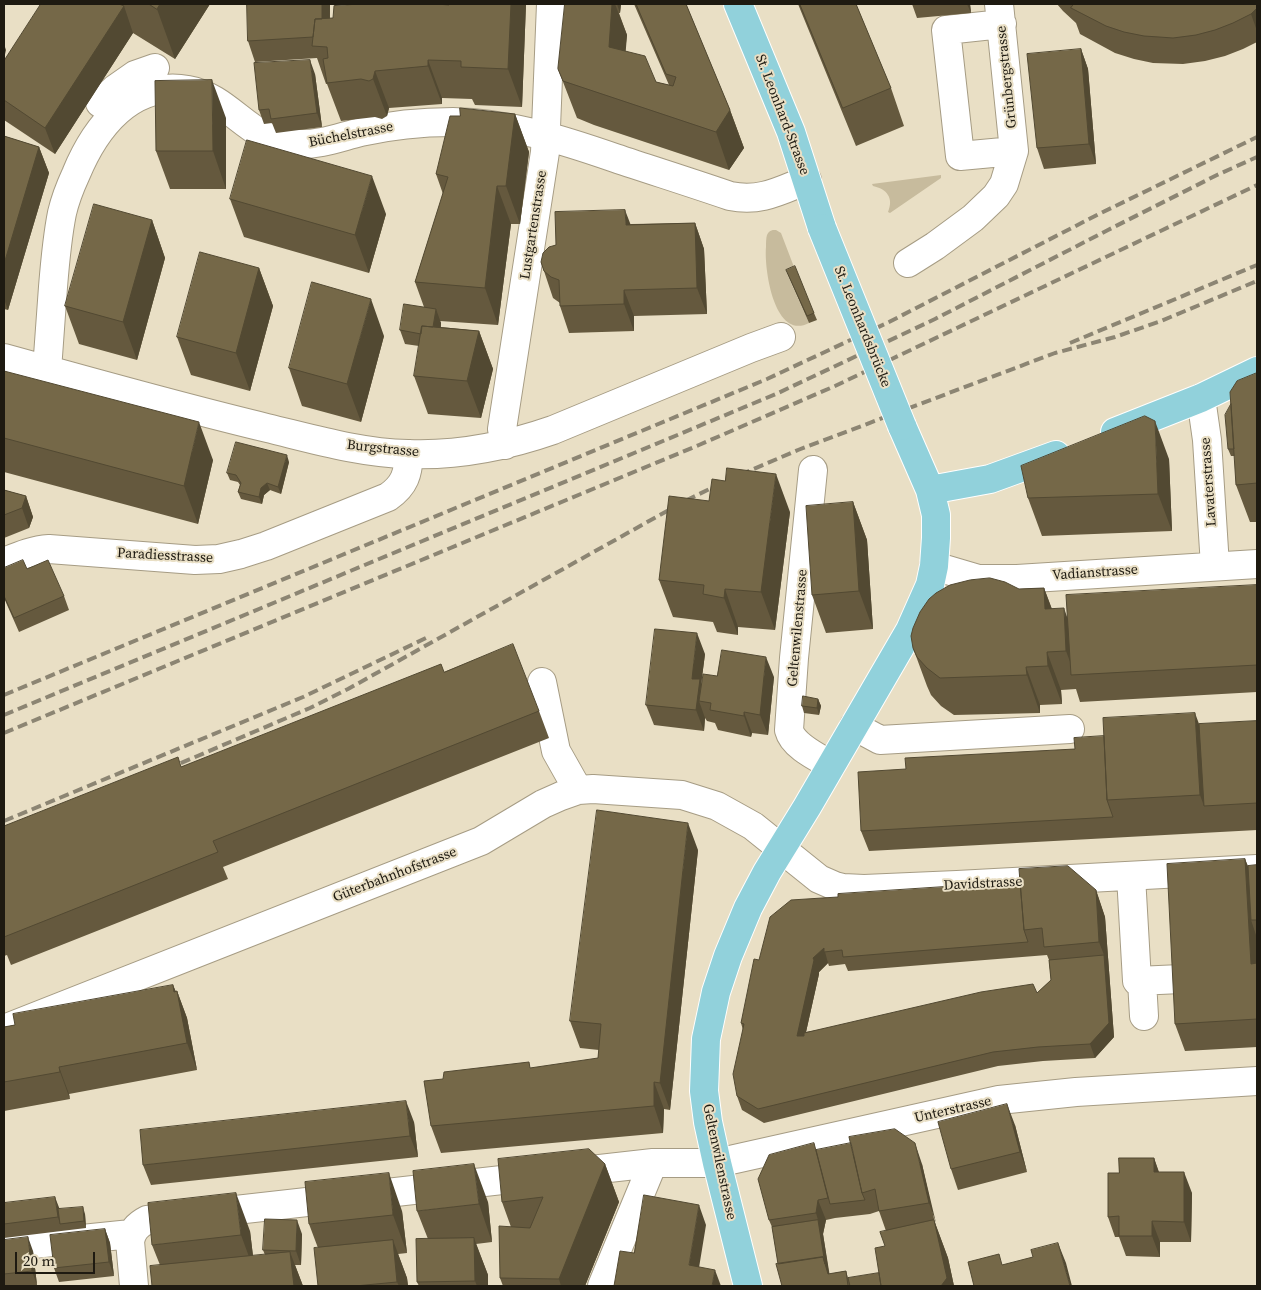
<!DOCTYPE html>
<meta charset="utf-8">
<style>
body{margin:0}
#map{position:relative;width:1261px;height:1290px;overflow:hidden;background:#e9dfc5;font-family:"Source Serif 4",serif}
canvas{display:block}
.frame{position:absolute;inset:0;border:5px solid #1e1a11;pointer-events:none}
.scale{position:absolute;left:15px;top:1252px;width:80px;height:22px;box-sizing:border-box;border:2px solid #1e1a11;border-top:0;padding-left:6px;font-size:15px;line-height:18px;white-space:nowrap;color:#1e1a11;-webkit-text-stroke:4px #e9dfc5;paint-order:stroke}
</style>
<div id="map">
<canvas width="1261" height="1290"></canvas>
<div class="frame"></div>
<div class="scale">20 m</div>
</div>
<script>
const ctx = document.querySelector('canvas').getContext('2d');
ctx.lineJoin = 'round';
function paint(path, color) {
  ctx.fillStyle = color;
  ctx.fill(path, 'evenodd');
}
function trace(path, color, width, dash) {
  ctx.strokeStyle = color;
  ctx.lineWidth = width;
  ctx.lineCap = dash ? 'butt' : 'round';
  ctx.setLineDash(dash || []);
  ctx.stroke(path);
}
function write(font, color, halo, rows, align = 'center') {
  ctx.font = font + ' "Source Serif 4",serif';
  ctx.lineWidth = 4;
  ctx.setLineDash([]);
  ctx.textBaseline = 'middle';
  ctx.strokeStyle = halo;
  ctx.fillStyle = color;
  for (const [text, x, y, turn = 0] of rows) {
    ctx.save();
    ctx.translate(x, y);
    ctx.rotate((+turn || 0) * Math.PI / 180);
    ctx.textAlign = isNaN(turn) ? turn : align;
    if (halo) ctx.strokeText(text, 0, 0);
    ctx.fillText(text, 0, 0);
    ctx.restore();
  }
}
const green = new Path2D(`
 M941,175V178L890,213L888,212C894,198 887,189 873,186L872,184Z
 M773,230H776L781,233L794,267L786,271L809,323C774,341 764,268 766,247C766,243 766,238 767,235C769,231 770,231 773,230Z`);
const minor = new Path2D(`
 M1002,24L946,30L960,156L1014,151
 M100,103L115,89L135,75L155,68
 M908,263L935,246L973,218L996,196L1004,184L1014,151L999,4
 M4,358C91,382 179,407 267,428C313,439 360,453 408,454C457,456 507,446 553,430L751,348L781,337
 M47,370C49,342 51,315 53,287C55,262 57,238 62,213C65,200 70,187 76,174C95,128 131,80 188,90C232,98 250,144 298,144C320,145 340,137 361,132C391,125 423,122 453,122C510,123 563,140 615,158C654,171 692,183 730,196C761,202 779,191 807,180
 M1201,398L1207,440L1215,566
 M505,445L502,429L545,152L551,4
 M813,470L794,658L789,730C793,746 817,757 831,765
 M4,562C19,556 33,550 49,549L195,560L219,559L241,554L266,546L388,497C405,485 408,474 409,454
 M934,566L978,579H1017L1257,564
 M542,682L556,751L578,790
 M854,726L880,740L1070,729
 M1131,876L1137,981L1181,979
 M1142,981L1144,1016
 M4,1029L481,841L543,804L561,796L578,790L593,789L682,795L717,806L753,826L819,879L835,886L843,888L864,889L957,885L1257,869
 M4,1247L131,1234
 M134,1286L130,1241C132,1231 137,1225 147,1220L653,1163H717L999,1100L1076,1092L1257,1081
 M602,1286L653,1163`);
const major = new Path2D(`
 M738,4L791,132L822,228
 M1115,432L1201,398L1257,371
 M930,490L990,479L1056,455
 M748,1286L717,1163L708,1122L704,1091L706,1039L716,992L728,956L748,908L767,872L807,807L910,630L930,585L934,566L936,538V515L930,490L902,426`);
const rail = new Path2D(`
 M1070,343L1257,265
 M4,695L767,379L889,322L1097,215L1257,137
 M4,715L776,394L935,319L1108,230L1217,175L1257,157
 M4,733L699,445L835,386L1257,185
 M167,769L310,708L348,689L685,501L728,480L798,450L1055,353L1115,337L1161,321L1257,281
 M4,821L303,697L428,637`);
const majorBridge = new Path2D(`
 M822,228L902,426`);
const wall = new Path2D(`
 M41,4H210L175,59L133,33L55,154L4,120V61Z
 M247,4H330V19L333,18L360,4H526L522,107L475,105L472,99L442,98V104L389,108L387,116L382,119L375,117L341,121L327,84H326L317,58L255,62L248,41Z
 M565,4H621L620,13H619L627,35L625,51L656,82L669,85L634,4H686L730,110L744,148L729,170L594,125L577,118L558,69Z
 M798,4H856L891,88L904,126L856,146Z
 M912,4H970L971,13L917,18Z
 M1057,4H1257V42L1243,49L1225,56L1205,61L1183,64L1153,63L1134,59L1115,53L1080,34L1076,23L1063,11Z
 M1081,49L1088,69L1096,164L1044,169L1037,148Z
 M315,74L322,127L276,133L272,123L264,124L259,110Z
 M515,114L529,152L520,224H511L498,325L440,321L441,323V327L479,331L493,369L481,418L428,414L414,376L419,346L405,344L400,330L424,307L415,282L443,194L436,174L460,116Z
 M226,118V189H170L156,151Z
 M4,136L39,147L49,173L8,310L4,309Z
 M230,199L386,214L369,273L244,237Z
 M152,220L165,258L137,360L79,344L65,306Z
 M695,223L704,249L707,314L634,316V331L569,333L560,306V303L553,298L541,262L631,224Z
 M259,268L273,306L250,391L191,375L177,337Z
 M786,270L814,313L817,320L809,323Z
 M384,336L361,422L302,406L289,368Z
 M4,371L213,460L198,524L4,472Z
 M1257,373V522H1250L1236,485L1235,456H1231L1228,449L1231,404Z
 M1169,459L1172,531L1042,536L1028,498Z
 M289,462L281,494L270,490L264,495L262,504L241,499L238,492L240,485L238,482L230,480L227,473Z
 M4,490L26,496L33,517L29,528L4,538Z
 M853,502L867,540L873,629L826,633L812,595Z
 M790,512L775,630L738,627V635L717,632L713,622L673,617L659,580Z
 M4,568L27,569L64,596L69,610L19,632L4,598Z
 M1257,585V692L1080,702L1076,689L1061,690L1062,704L1040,705V713L954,715L941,706L931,695L927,686L913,648L1019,589L1044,588L1052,609L1068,619Z
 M705,654L701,684L717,676L774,677L768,735L752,733L751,737L718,730L715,723L707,721L705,718L704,731L654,725L646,705Z
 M444,672L539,711L549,738L223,867L228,879L11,965L7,955L4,956V826L181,767Z
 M818,699L821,706L819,715L804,713L802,706Z
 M1257,721V830L869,851L861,831L906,769L1075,749L1104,736L1199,724Z
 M698,850L670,1110L664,1109L663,1133L441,1153L431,1126L598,1058L599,1050L580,1048L570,1021Z
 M1245,859L1248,866L1257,865V1047L1185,1051L1175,1024Z
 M1096,890L1105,917L1114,1037L1095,1058L1043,1061L998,1066L764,1123L742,1110L737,1096L743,1030L741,1023L759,960ZM1047,955L1049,960L1051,980L1037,993L806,1032L819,974V972L828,963L829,966L845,964L848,971Z
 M173,985L176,992L177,991L187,1018L197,1070L69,1094L70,1099L4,1111V1027L15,1025Z
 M414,1122L418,1157L151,1185L143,1165Z
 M1015,1125L1027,1172L958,1190L951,1169Z
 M816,1150L922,1164L935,1223L948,1258L954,1286H782L772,1227L769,1220ZM879,1211L886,1231L885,1246L879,1273L848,1278L846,1271L829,1274L823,1234L826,1220L835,1218L870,1214Z
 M1154,1158L1159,1172L1192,1193L1191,1242H1160V1257L1126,1256L1119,1237H1115L1108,1217L1119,1173Z
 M605,1164L619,1202L585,1286H503L500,1278L511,1227L502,1202Z
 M488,1202L492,1242L476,1244L488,1275V1286H419L417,1282L428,1239L417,1211Z
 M4,1203L60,1209L85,1214L86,1228L4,1238Z
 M402,1211L407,1253L398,1254L407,1278L408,1286H318V1248L309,1224Z
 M105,1229L110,1243L114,1276L59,1282L54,1268Z
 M250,1231L253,1256L265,1255L263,1250L302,1234L301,1265H295L303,1286H152L160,1265L152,1245Z
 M4,1240L33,1251L37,1285L25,1286H4Z`);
const shadedWall = new Path2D(`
 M160,4H210L175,59L157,9Z
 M322,4H330L329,52L321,36Z
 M511,4H526L522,107L508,69Z
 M612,4H615L627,35L623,85L609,47Z
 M617,4H621L620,13Z
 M967,4H970L971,13Z
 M124,6L133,33L55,154L45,128Z
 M1257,8V31L1251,14Z
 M4,44L6,50L4,59Z
 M1081,49L1088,69L1096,164L1089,144Z
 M310,60L315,74L322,127L317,113Z
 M428,60L442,98V104L428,66Z
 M375,71L389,108L387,116L373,79Z
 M212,80L226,118V189L213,151Z
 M730,110L744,148L729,170L716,132Z
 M515,114L529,152L520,224L506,186Z
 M39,147L49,173L8,310L4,299V264Z
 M372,176L386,214L369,273L355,235Z
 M497,186L511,224L498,325L485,288Z
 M625,210L635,236L626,225Z
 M152,220L165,258L137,360L123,322Z
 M695,223L704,249L707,314L697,288Z
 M259,268L273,306L250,391L236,353Z
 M624,290L634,316V331L624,304Z
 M371,299L384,336L361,422L347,384Z
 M436,309L441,323L437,349L432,335Z
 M479,331L493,369L481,418L467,381Z
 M1155,421L1169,459L1172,531L1158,494Z
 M199,422L213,460L198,524L184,486Z
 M287,455L289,462L281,494L278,487Z
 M776,474L790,512L775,630L761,592Z
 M267,483L270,490L264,495L262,504L259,497L261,488Z
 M26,496L33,517L29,528L22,508Z
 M853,502L867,540L873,629L859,591Z
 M1044,588L1058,626L1045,609Z
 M725,589L738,627V635L724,598Z
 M1064,608L1077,646L1075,675L1066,651Z
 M697,633L705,654L699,701L705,718L704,731L696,710L692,679Z
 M1047,652L1061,690L1062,704L1048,666Z
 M766,657L774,677L768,735L760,715Z
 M1026,667L1040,705V713L1027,675Z
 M818,699L821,706L819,715L817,708Z
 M744,712L752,733L751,737L744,716Z
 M1195,713L1209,751L1204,806L1200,795Z
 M688,823L698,850L670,1110L660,1083Z
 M1245,859L1255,886L1251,920L1257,938V980L1251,964Z
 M1096,890L1105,917L1114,1037L1095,1058L1090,1044L1104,955L1099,942Z
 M824,948L828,963L819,972V974L802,1050L797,1036L813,958Z
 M173,985L180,1002L177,991L187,1018L197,1070L187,1043Z
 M59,1067L69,1094L70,1099L60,1072Z
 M654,1082L664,1109L663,1133L654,1106Z
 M406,1101L414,1122L418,1157L410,1136Z
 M1007,1104L1015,1125L1027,1172L1020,1152Z
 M915,1143L922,1164L936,1223L929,1203Z
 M1154,1158L1161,1179L1154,1172Z
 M474,1164L488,1202L492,1242L479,1204Z
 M605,1164L619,1202L585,1286H561L559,1279Z
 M1184,1172L1192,1193L1191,1242L1184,1222Z
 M389,1173L402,1211L407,1253L393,1215Z
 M236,1193L250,1231L255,1273L241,1235Z
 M55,1197L60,1210V1224L58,1217Z
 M818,1200L826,1220L823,1234L830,1277L828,1274L823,1257L818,1220L816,1213Z
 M699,1205L706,1225L696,1286L689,1265Z
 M83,1207L85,1214L86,1228L84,1221Z
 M297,1220L302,1234L301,1265L296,1251Z
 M934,1220L948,1258L954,1286H941Z
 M1152,1221L1160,1242V1257L1152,1236Z
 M105,1229L110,1243L114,1276L109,1262Z
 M28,1237L33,1251L37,1285L32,1271Z
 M474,1238L488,1275V1286H477L475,1281Z
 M393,1240L407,1278L408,1286H399L397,1282Z
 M1058,1243L1066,1263L1072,1286H1070Z
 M290,1252L303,1286H294Z
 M715,1270L721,1286H712Z`);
const building = new Path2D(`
 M41,4H119L124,6L45,128L4,100V61Z
 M149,4H160L157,9Z
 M247,4H322V19H315L313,37L248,41Z
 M360,4H437L449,5V4H511L508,69L461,67V61L428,60V66L375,71L373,79L369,81L361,79L327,83L323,59L328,58L327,47L312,46L315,19L333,18L334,6Z
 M565,4H612L609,47L645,56L656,82L673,86L676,77L666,74L636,4H686L730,110L716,132L563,81L558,69Z
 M800,4H856L891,88L843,108Z
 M1074,4H1257V8L1251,14L1233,23L1215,30L1196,35L1173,38L1159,37L1144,36L1124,32L1106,26L1071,8Z
 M1081,49L1089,144L1037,148L1027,54Z
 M310,60L317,113L271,119L269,109L259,110L254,63Z
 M212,80L213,151H156L155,81Z
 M460,108L515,114L506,186H497L485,288L415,282L448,177L436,174L450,116H460Z
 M4,136L39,147L4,264Z
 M247,140L372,176L355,235L230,199Z
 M94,204L152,220L123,322L65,306Z
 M625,210L626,225L695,223L697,288L624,290V304L560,306L559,280L551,277L544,271L541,262L543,253L549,247L556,245L555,212Z
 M200,252L259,268L236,353L177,337Z
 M795,266L814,313L807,316L786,270Z
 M312,282L371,299L347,384L289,368Z
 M404,304L436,309L433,327L422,326L421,334L400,330Z
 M422,326L479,331L467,381L414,376Z
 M4,371L199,422L184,486L4,438Z
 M1257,373V489V483L1236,485L1230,392L1237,381Z
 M1231,404L1234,449H1228L1225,415Z
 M1145,416L1155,421L1158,494L1028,498L1021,466Z
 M236,442L287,455L278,487L267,483L261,488L259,497L238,492L241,483L236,475L227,473Z
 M727,468L776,474L761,592L725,589L724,598L703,594L704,585L659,580L669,496L709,501L712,479L725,481Z
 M4,490L26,496L22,508L4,515Z
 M853,502L859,591L812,595L806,506Z
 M23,560L27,569L48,560L64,596L14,618L4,596V568Z
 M990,578L1005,582L1019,589L1044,588L1045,609L1064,608L1066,651L1047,652L1048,666L1026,667L1027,675L940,678L927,668L917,657L913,648L911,636L913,628L920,612L929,599L936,593L950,585L970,580Z
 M1257,585V665L1071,675L1066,595Z
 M655,629L697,633L692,679H700L696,710L646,705Z
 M513,644L539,711L213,841L218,852L4,937V826L178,757L181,767L441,664L444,672Z
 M722,650L766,657L760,715L744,712V716L710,710L711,703L699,701L703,674L717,676Z
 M803,696L818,699L817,708L802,706Z
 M1195,713L1200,795L1107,800L1103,718Z
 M1257,721V803L1204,806L1199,724Z
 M1104,736L1107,800L1113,817L861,831L858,772L906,769L905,758L1075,749L1074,738Z
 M597,810L688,823L660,1083L654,1082V1106L431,1126L424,1081L443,1079L444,1072L529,1062L530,1068L598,1058L601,1024L570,1021Z
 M1245,859L1251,964L1257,963V1019L1175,1024L1167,864Z
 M1257,865V920H1251L1248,866Z
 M1068,866L1096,890L1099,942L1044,947L1042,928L1024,930L1019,869Z
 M1020,882L1024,930L1028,942L843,957L842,950L824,952V948L813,958L814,960L797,1036H804V1033L981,992L1033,984L1037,993L1051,980L1049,960L1104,955L1109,1023L1090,1044L1038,1047L993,1052L758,1109L737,1096L733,1074L744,1024L741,1023L754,959L759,960L770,917L791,900L838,897V894Z
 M173,985L174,992L177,991L187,1043L59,1067L60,1072L4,1082V1027L15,1025L13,1014Z
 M406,1101L410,1136L143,1165L140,1130Z
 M1007,1104L1020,1152L951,1169L938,1122Z
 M895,1129L915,1143L929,1203L879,1211L875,1189L862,1193L849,1137Z
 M814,1143L828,1198L818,1200L816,1213L769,1220L758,1179L769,1155Z
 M851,1143L862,1193L865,1200L830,1204L816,1150Z
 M589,1149L605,1164L559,1279L500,1278L499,1226L530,1228L543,1197L502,1202L498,1159Z
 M1119,1158H1154V1172H1184V1222L1152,1221V1236H1119V1216L1108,1217V1173H1119Z
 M474,1164L479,1204L417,1211L413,1171Z
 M389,1173L393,1215L309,1224L305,1182Z
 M236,1193L241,1235L152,1245L148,1203Z
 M644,1195L699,1205L689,1265L715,1270L712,1286H614L620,1251L634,1253Z
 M55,1197L58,1217L4,1224V1203Z
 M83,1207L84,1221L60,1224L58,1209Z
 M265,1219L297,1220L296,1251L263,1250Z
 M818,1220L825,1264L823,1257L778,1264L772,1227Z
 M934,1220L947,1278L941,1286H881L875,1248L885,1246L880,1232Z
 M105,1229L109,1262L54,1268L50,1235Z
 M28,1237L32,1271L4,1274V1240Z
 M474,1238L475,1281L417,1282L416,1239Z
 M393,1240L397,1282L355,1286H318L314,1248Z
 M1058,1243L1070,1286H974L968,1262L999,1254L1002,1265L1033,1257L1031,1250Z
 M290,1252L294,1286H152L150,1266Z
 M823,1257L828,1274L846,1271L848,1286H782L776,1264Z
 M879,1273L881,1286H850L848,1278Z`);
const streetNames = [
 ["Grünbergstrasse",1007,77,-96],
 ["St. Leonhard-Strasse",782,115,69],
 ["Büchelstrasse",351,135,-11],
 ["Lustgartenstrasse",534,225,-81],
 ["St. Leonhardsbrücke",862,327,68],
 ["Burgstrasse",383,449,6],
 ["Lavaterstrasse",1209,482,-94],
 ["Paradiesstrasse",165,556,3],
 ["Vadianstrasse",1095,573,-4],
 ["Geltenwilenstrasse",798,628,-85],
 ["Güterbahnhofstrasse",395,875,-21],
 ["Davidstrasse",983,884,-3],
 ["Unterstrasse",953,1110,-13],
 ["Geltenwilenstrasse",719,1162,78]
];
paint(green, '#c7bb9d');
trace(minor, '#a69c84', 30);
trace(major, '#fff', 30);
trace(minor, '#fff', 28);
trace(major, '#91d1db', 28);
trace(rail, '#8c8573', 4, [10, 5]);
trace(majorBridge, '#fff', 30, []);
trace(majorBridge, '#91d1db', 28);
paint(wall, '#65593e');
paint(shadedWall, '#524932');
paint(building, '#756848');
trace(building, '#524932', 1);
write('14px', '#1e1a11', '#e9dfc5', streetNames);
</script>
